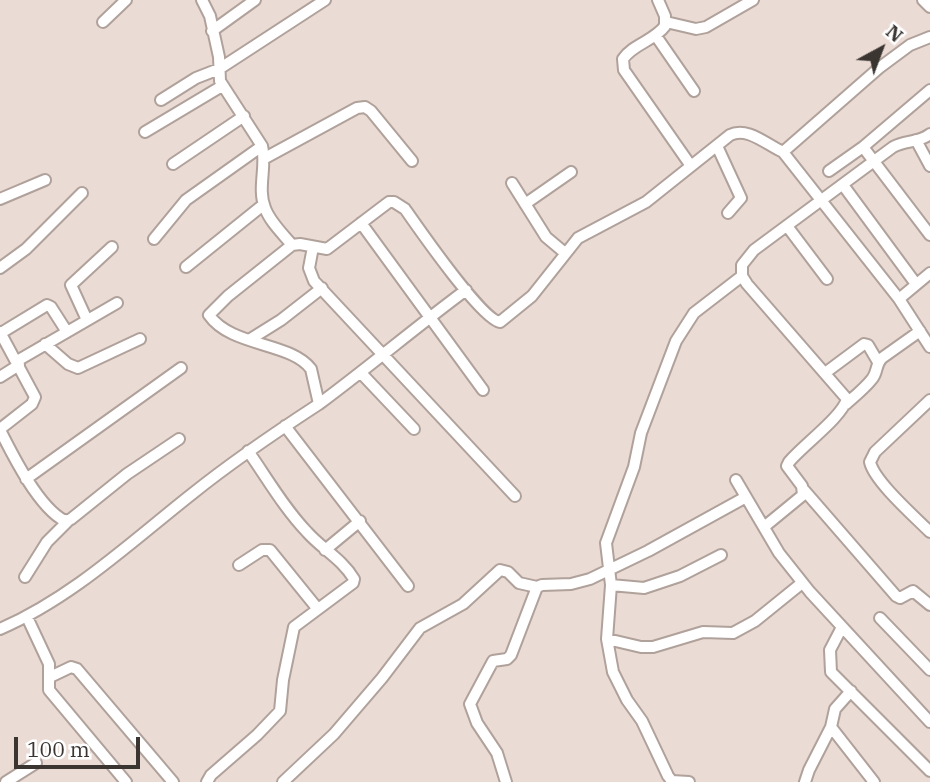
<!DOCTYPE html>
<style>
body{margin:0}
#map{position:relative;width:930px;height:782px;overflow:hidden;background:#ebdbd5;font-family:"IBM Plex Serif",serif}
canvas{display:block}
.north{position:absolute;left:846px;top:14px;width:70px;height:70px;-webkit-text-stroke:5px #fff;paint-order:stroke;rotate:41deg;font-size:19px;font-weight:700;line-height:28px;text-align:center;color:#3b3532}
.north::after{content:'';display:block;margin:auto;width:24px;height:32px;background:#3b3532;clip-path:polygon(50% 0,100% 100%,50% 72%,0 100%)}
.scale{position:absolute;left:14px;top:737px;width:126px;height:32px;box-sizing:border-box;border:4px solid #3b3532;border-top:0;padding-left:9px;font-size:21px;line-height:24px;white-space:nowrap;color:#3b3532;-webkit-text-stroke:5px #fff;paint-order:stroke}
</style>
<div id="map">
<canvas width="930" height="782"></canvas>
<div class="north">N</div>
<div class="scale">100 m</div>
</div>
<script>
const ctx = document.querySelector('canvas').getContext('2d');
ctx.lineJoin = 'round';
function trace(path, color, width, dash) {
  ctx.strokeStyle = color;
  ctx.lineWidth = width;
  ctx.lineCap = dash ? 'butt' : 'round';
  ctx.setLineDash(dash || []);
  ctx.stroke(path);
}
const minor = new Path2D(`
 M202,0L210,16L219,57L220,81L262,146C267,166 257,189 265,208C270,222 283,234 292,245
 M658,0L665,16V26C654,41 633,44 623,59L624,70L691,166
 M923,0L930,7
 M103,22L126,0
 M666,22L696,29L706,27L753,0
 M212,31L255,0
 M656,36L694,91
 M930,90L863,147L930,235
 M161,100L196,78L219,69L325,0
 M145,132L222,86
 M916,140L930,166
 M717,146L741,198L728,213
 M783,152L899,299L930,347
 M265,158L357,108L365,107L371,111L412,161
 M173,164L244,116
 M829,171L863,147
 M512,183L546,237L565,253
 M843,185L916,284
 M0,199L45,180
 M525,204L571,172
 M361,223L483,390
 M787,226L827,279
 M154,239L186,200L262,146
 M313,247L309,268L314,281L515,496
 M186,267L263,205
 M0,268L26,249L82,193
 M899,299L930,273
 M87,320L71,285L112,247
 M0,332L35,397L32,404L0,429
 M1,333L47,305L51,307L67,332
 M249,340L281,320L322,288
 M45,344L68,364L78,368L140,339
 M17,361L117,303
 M361,373L414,429
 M825,373L864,344L868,345L878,362
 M0,377L19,365
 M930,400L875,452L870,462C874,481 915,517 930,532
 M319,404C369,367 416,327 466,290
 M846,404C855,396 865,388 872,379C878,372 875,365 882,358L920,331
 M285,426L408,586
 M0,430C13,456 39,508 65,521L71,519L127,474L179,439
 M26,479L181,368
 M736,480L779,553L810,592L930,722
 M804,490L896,596L900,598L913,591L930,605
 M764,527L803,495L802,486L787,466L789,462C802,446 842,417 847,399L747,284L742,276V265L754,250L893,147C905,140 919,143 930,134
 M325,550L360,521
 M239,565L262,550H270L317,608
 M25,577L47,542L68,521
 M611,585L644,588L680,576L721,555
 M27,617L49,664V690L126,782
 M880,618L930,670
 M842,627L830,650L831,672L930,771
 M0,629C72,598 131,542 192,494C233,461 276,432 319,404L311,369C291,342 231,347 209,315L228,296L292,245L300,244L327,249L381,208L389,202H394L405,209C419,229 482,320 500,322L532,296L578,238L646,202L730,135C747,126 767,145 783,152L879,68L910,45L930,37
 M607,639L641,647H653L703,632L733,633L755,621L802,583
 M50,677L71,667L77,669L173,782
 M831,727L874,782
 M6,782L36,763
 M207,782L211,775L257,735L280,711L283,680L294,627L353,583L354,579C342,559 322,549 307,532C284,508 267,478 248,451
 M283,782L334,734L382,678L420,628L463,604L500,570L508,572L519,583L537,587
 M506,782L497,753L477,723L470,704L493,661L507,659L511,655L537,587L542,585L571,584L590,579L648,551L746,497
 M689,782L672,781L668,776L642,721L627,700L613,672L607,639L611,585L606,543L634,467L641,433L676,341L694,313L742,276
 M805,782L809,770L831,727L835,709L851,691`);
trace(minor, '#b0a19b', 14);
trace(minor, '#fff', 10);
</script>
